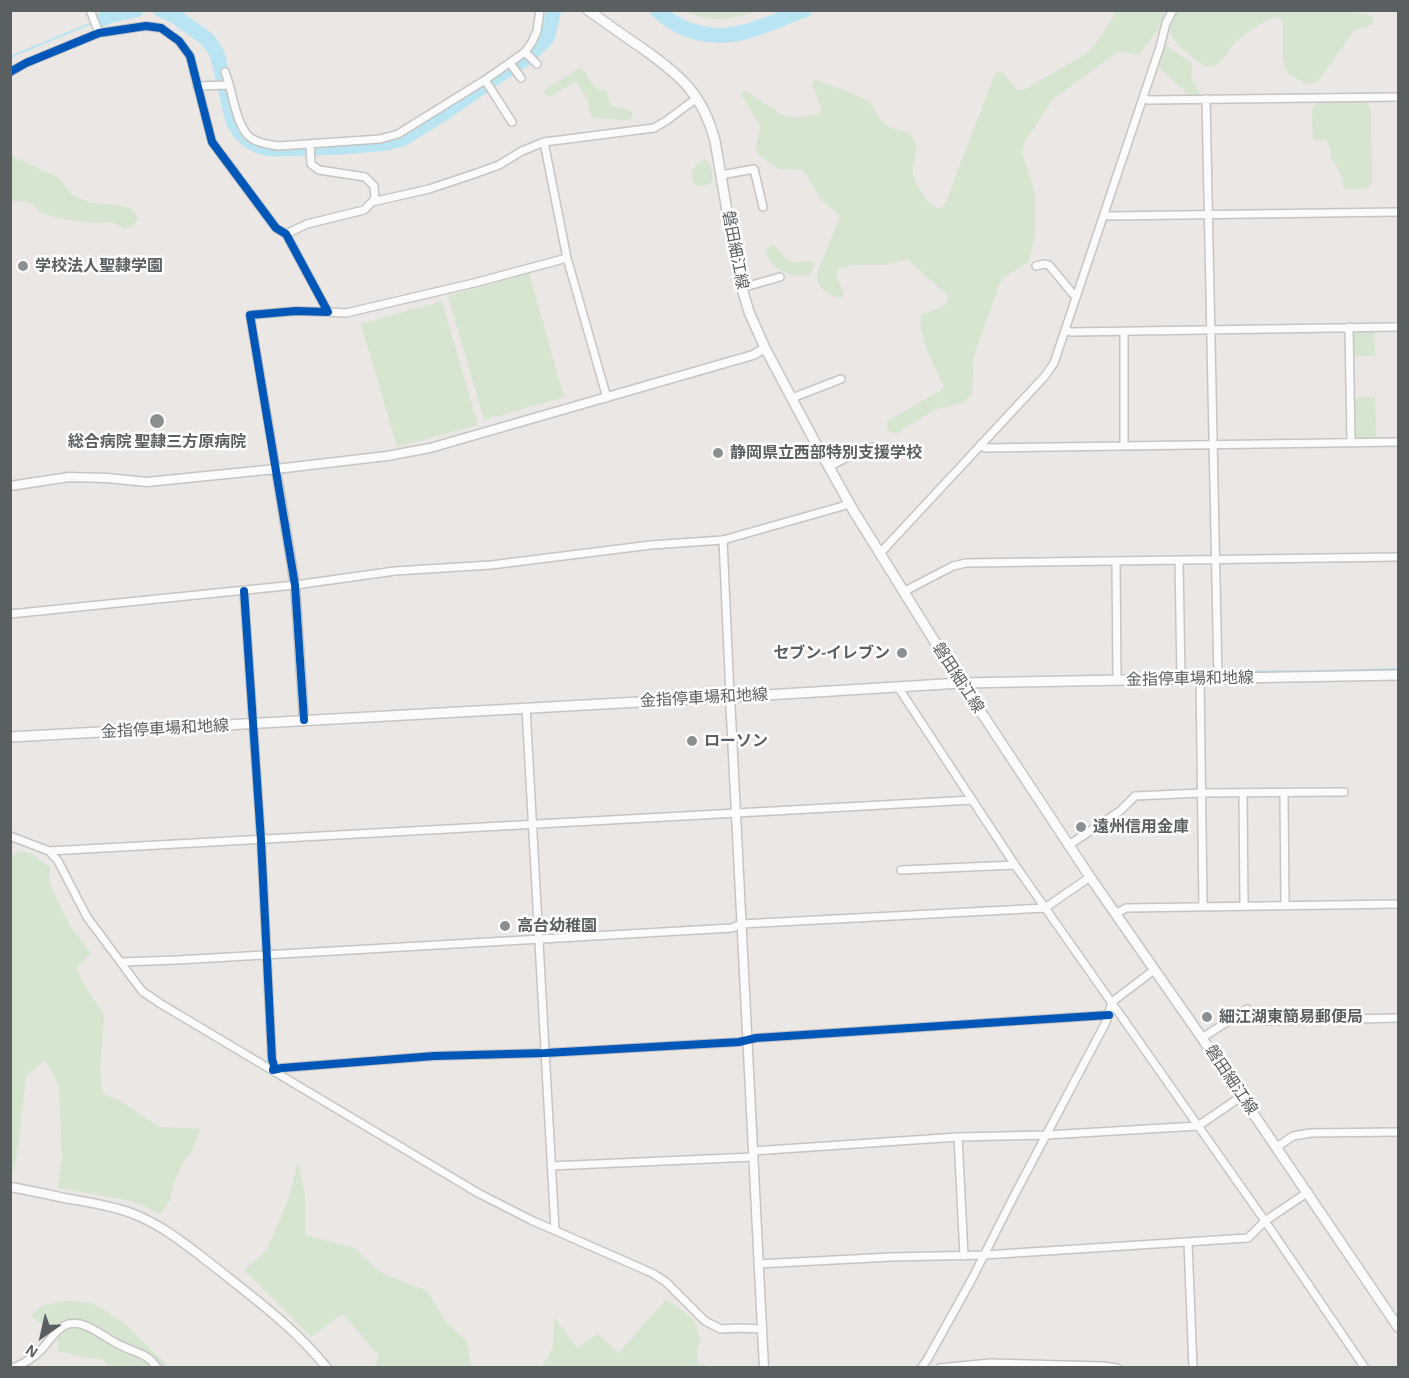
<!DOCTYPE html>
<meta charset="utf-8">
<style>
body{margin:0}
#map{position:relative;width:1409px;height:1378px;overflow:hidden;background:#eae7e4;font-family:"Alegreya Sans",sans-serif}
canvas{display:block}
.frame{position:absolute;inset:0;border:12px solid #5a5f62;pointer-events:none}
.north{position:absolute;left:12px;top:1306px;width:60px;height:60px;-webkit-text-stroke:4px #fff;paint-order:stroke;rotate:214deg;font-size:16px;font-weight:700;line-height:24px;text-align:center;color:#5a5f62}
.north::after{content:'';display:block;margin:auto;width:21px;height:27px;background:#5a5f62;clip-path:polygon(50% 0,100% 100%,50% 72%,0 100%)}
</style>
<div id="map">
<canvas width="1409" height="1378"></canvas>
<div class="frame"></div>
<div class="north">N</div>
</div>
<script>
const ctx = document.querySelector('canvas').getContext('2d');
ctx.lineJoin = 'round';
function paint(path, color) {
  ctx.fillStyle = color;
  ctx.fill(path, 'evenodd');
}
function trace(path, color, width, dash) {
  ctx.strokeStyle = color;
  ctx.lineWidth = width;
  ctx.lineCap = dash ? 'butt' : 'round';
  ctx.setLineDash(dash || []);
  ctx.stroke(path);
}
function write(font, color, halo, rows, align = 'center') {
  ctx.font = font + ' "Alegreya Sans","Noto Sans JP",sans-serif';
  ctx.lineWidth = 5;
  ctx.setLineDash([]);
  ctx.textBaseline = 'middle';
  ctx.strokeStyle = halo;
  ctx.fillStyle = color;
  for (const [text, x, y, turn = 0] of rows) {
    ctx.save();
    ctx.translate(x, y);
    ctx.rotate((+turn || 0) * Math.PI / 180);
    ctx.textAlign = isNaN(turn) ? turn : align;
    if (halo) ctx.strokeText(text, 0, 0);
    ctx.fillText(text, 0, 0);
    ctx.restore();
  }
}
const green = new Path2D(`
 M1180,10L1344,11L1369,15L1373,17L1374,20L1373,24C1366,28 1359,27 1352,33L1320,79C1315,84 1310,85 1303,82C1298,79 1291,76 1287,71C1281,63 1283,35 1283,24L1281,19L1277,17C1263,20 1243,35 1233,45C1228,51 1222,63 1214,66C1211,67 1208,67 1205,66C1200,64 1195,59 1190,55C1175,44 1158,25 1180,10Z
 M684,11H757C732,20 709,23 684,11Z
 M1116,11H1166L1156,33L1141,52L1137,55L1120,51L1116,53L1053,99L1024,143L1022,152L1033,187L1035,200V231L1033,245L1028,262L1003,278L999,285L974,356L972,393L967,399L961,403L934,410L897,433H891L886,427L887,423L889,420L943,389V385C934,363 918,339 921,315C928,312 948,307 948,299C948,297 947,295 946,294L907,259L885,265H851L838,269L836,274L844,295V297L837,298C826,292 816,287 817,273L839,220V215L821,200L807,176L803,170L778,169L759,155L756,149L760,126L741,94L744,91L747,92L781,114L789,117L797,118L818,114L822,110L812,84L815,80C827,84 861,95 870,103C876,110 878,120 886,125C895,131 908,129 914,139C920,150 911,163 913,175C915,183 920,190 924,196C929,203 932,208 941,208L946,202L994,76L996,73L1000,72L1004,74L1017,90H1024L1084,55C1099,43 1107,26 1116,11Z
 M1166,45L1191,63L1193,67L1191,78L1200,92L1198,96H1190L1188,94L1158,67L1164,47Z
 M578,69H581C593,77 585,86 606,91L611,105C619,109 629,107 633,115L631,119L627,120L593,118L590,113L588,101L576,81L551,96H548L545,94L544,91L547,88Z
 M1360,100C1367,102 1369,104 1371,111L1372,181L1371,185C1365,191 1350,191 1343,187L1342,176L1331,158L1329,143L1325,140H1315L1313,138L1312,109L1316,102L1320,101Z
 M10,155L59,178L72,195L88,202L128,207L134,211L138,220C121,237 123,222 109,222C104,222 100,224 95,223C81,222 58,219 44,214C39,212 35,206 29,203C24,201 16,201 11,200Z
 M705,160C712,164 713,175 712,182L708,185L697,186L693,182L692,169L702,161Z
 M774,245C780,249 785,260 792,262C799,263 806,261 813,261L814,264L811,274C793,280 771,270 765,251L770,246Z
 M529,273L564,397L484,420L448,296Z
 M442,301L478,425L397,447L361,324Z
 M1374,330L1375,356H1352V332L1354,331Z
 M1375,397L1376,438L1355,439L1353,437V398Z
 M19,851L31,853L50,867V885L70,926L91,954L76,968L85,986L104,1015L100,1071L103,1094L119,1100L159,1127L200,1129L192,1151L183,1162L178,1173L173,1186L169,1202L161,1214L131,1201L58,1188L62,1158L59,1085L45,1060L26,1076L17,1155L12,1177H11L10,853L15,855Z
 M298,1161L305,1196V1235L354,1248L382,1273L427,1291L446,1322L467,1341L471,1367H375L379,1356L343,1314L311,1337L244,1270L267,1250L289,1197Z
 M665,1300L675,1305L693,1319L701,1340L697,1351L698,1363L712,1367H542L553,1348L554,1317L577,1348L597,1334L619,1353Z
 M65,1301L93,1303L124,1323L169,1367H111L101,1359L87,1358L57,1351L58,1336L31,1316L41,1306Z`);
const stream = new Path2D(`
 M97,20L103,19L99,10
 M10,58L17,54L92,23
 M1315,671L1398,669
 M1221,672L1311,671
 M1184,673L1201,672
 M1127,674L1147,673`);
const river = new Path2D(`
 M161,10L175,16L208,40L217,53L233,121L239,132L249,141L261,147L274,149L343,147L387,143L402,139L444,113L505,71L528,57L547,38L554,10
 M657,10C680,32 713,41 744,32C765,27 784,17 805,10
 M103,19L112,15L136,10`);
const minor = new Path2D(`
 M90,10L99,33
 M525,52L537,64
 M510,63L521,78
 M10,72L26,63L99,33L146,26L161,28L179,41L190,56L212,142L276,228L286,234L328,312L296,311L250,315L276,469
 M225,72C233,90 235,126 251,138C259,144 269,144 278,146L380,139L398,134L485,80L525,52L532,42L537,31L540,10
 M485,80L512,122
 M197,86L229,85
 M1143,98L1148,100L1398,97
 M1206,99L1218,678
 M544,142L567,258
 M310,144L311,164L319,170L365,177L374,186L375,198L372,202
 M721,175L754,169L763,207
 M1104,215L1109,216L1398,212
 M286,234L307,224L364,210L372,202L429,189L474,174L499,165L522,151L544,142L654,128L666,121L697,98
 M1036,266L1044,264L1049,265L1073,294L1077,295
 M741,288L780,277
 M328,312L346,313L474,283L567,258L607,398
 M1349,327L1351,442
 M1066,330L1071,332L1398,327
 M792,398L841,379
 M981,444L985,448L1398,442
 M1124,446V331
 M829,467L862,449L873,447
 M723,540L730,696
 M878,552L884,549L1045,376L1054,363L1160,47L1166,23L1173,10
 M1179,560L1181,679
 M1116,561L1117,680
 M244,591L261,840L272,1059L274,1066L273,1070L282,1068L434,1056L545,1053L739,1042L756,1038L1109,1015
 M903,592L953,566L966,563L1398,557
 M10,614L295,585L395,571L491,565L651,545L723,540L843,506L849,503
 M1200,678L1203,907
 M898,687L1015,865L1265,1221L1365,1368
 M526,708L555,1230
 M1243,793L1244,906
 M1284,793L1285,905
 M10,836L49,851L972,800
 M1069,845L1120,811L1135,796L1201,793L1344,792
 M49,851L58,861L87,917L142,991L161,1004L478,1193L531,1220L652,1273L666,1282L705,1321L721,1329L738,1328L762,1329
 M901,870L1015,865
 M1115,914L1126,908L1398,904
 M121,962L177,960L732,928L741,924L1045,908L1090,877
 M1202,1038L1247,1009L1262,1021L1398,1018
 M958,1137L964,1256
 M1277,1147L1293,1136L1311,1133L1398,1132
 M753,1151L958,1137L1047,1135L1198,1126L1242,1096
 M551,1166L753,1157
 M1188,1242L1193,1368
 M758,1264L891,1257L984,1255L1248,1238L1265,1221L1308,1192
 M14,1368C24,1363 34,1358 41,1350C54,1336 62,1316 86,1326C99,1331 110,1341 122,1346C136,1353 149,1354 157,1368
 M921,1368L927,1360L972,1279L1015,1194L1106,1022L1112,1002L1154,970
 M940,1368L990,1363L1103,1366L1117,1368`);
const tertiary = new Path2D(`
 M276,469L295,585L304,720
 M10,486L69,477L107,478L147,482L276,469L387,456L430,448L753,355L765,348
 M730,696L764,1368
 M10,1187C28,1190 46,1194 64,1198C87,1202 109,1205 131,1213C163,1225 189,1247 215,1267C254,1298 296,1329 327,1368`);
const secondary = new Path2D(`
 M588,10C606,23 624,36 642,48C680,75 703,94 715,141L738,275L749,312L765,348L815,442L853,510L940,650L1090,877L1202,1038L1398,1327
 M10,737L783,694L961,683L1398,675`);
const cycleway = new Path2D(`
 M10,72L26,63L99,33L146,26L161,28L179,41L190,56L212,142L276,228L286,234L328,312L296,311L250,315L295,585L304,720
 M244,591L261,840L272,1059L274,1066L273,1070L282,1068L434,1056L545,1053L739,1042L756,1038L1109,1015`);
const markers = [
 [23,266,6,"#8c8f90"],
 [157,421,8,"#8c8f90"],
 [718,453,6,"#8c8f90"],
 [902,653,6,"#8c8f90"],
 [692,741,6,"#8c8f90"],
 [1081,827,6,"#8c8f90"],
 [505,926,6,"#8c8f90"],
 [1207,1017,6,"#8c8f90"]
];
const streetNames = [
 ["磐田細江線",735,250,79],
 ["磐田細江線",958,678,57],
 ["金指停車場和地線",1190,679,-1],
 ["金指停車場和地線",704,698,-3],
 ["金指停車場和地線",165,729,-3],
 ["磐田細江線",1231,1080,56]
];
const poiNames = [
 ["学校法人聖隷学園",35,266],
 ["総合病院 聖隷三方原病院",157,442,"center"],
 ["静岡県立西部特別支援学校",730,453],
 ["セブン-イレブン",890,653,"right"],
 ["ローソン",704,741],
 ["遠州信用金庫",1093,827],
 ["高台幼稚園",517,926],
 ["細江湖東簡易郵便局",1219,1017]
];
paint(green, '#d6e5d0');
trace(stream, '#b9e5f3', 2);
trace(river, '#b9e5f3', 15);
trace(minor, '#c6c5c4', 10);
trace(tertiary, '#c6c5c4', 11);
trace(secondary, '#c6c6c6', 12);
trace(minor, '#fcfbfb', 7);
trace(tertiary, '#fcfbfb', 8);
trace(secondary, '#fcfbfb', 9);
trace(cycleway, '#0057b8', 8);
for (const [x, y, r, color] of markers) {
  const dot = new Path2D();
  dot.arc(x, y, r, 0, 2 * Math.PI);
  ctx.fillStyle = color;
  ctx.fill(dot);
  trace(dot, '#fff', 2);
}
write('16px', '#5a5f62', '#fff', streetNames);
write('bold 16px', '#5a5f62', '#fff', poiNames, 'left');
</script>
